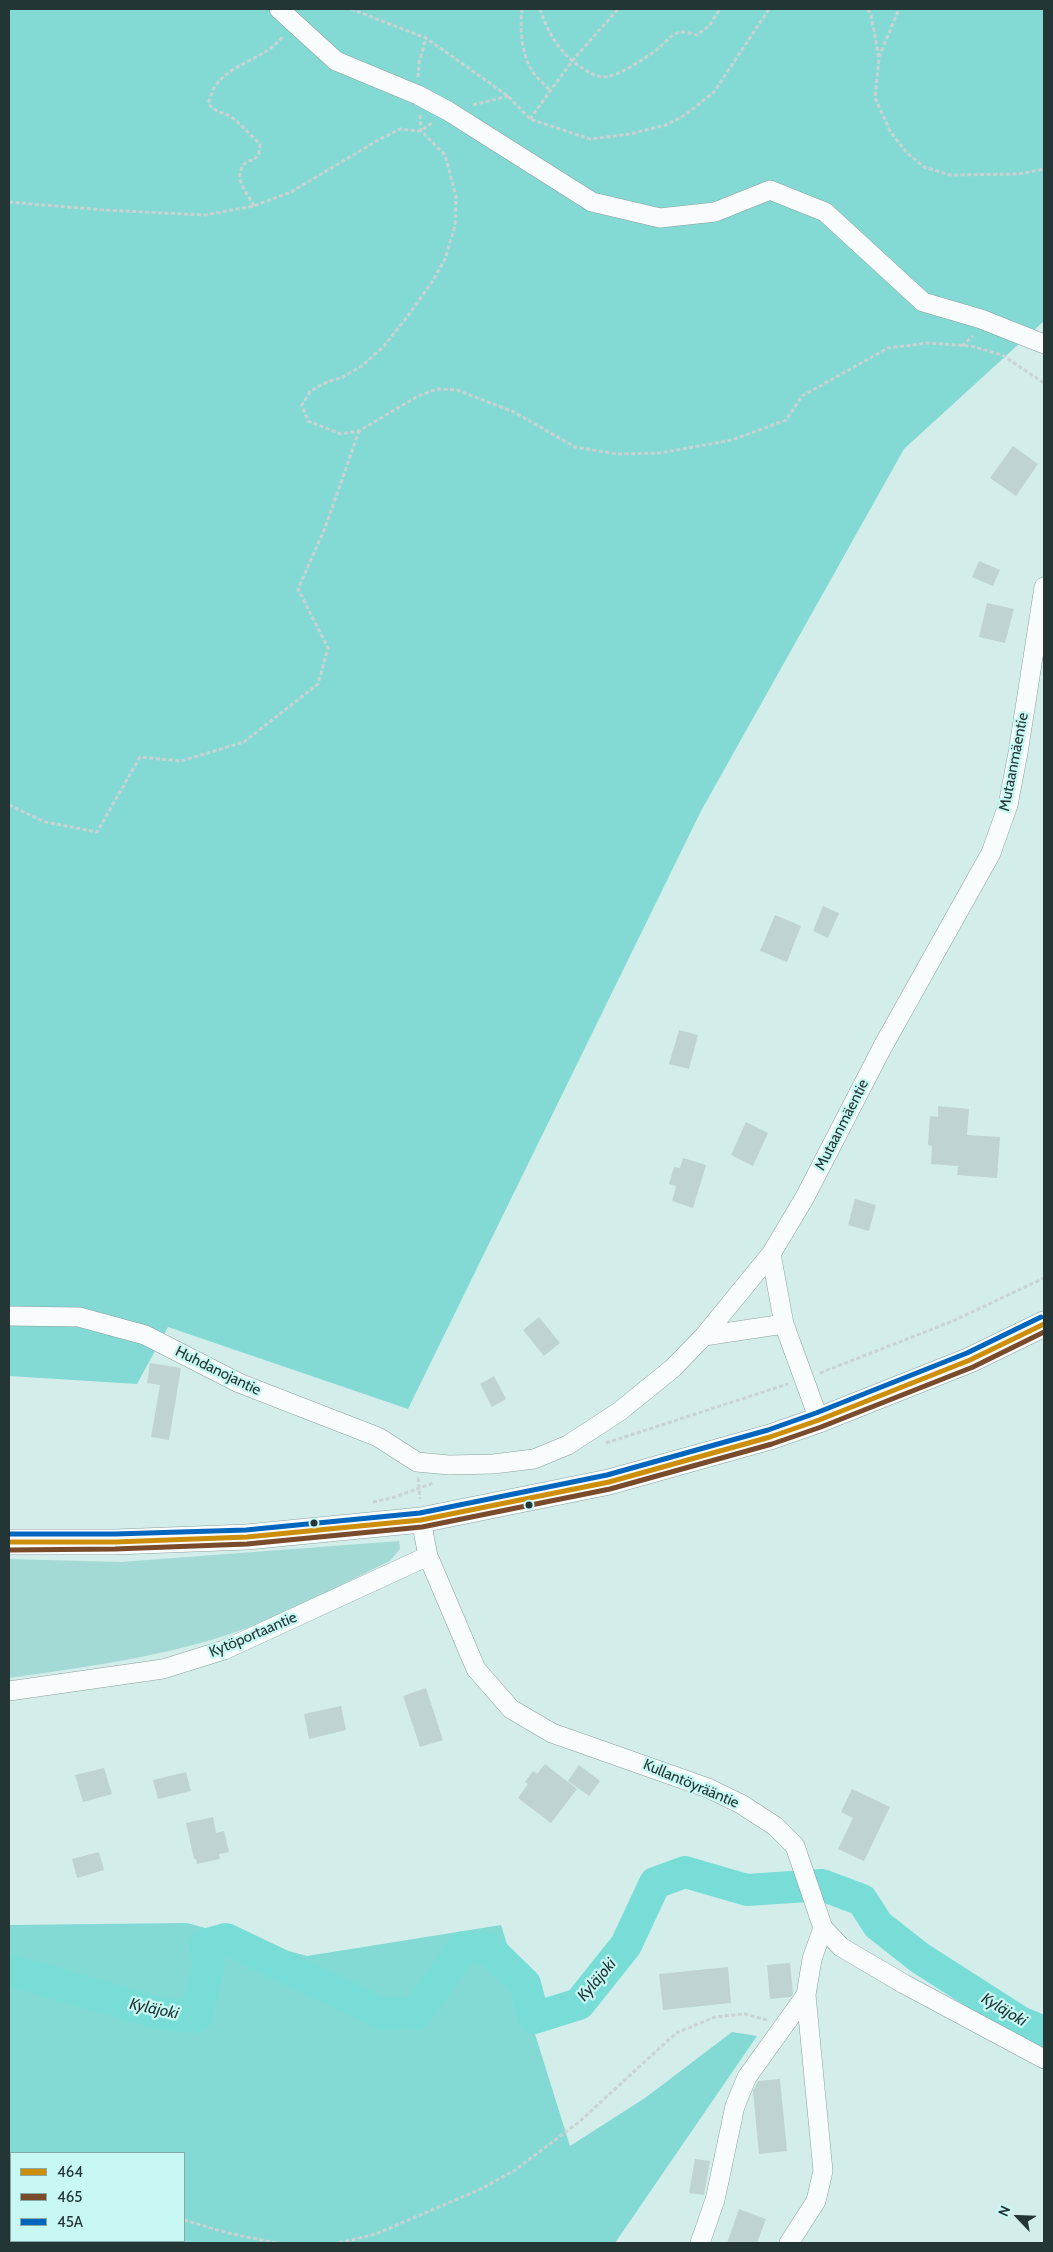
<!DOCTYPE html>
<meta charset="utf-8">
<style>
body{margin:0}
#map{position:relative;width:1053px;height:2252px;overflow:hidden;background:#d3edeb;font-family:Cabin,sans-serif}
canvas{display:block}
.frame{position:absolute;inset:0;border:10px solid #233534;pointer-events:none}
.legend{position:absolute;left:10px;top:2152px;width:175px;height:90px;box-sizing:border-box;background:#c8f8f3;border:1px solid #86aaa7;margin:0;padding:6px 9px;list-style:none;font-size:15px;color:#233534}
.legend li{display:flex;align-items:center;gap:10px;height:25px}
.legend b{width:25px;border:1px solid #86aaa7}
.north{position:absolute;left:993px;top:2192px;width:50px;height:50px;-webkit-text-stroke:4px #c8f8f3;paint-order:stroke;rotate:294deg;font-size:14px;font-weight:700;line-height:20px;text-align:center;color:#233534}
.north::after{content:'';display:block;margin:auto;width:18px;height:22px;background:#233534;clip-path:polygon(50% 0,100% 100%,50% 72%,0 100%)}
</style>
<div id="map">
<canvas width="1053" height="2252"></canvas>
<div class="frame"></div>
<ul class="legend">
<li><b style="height:6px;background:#cd8f0a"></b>464</li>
<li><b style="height:6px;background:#7a4b2a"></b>465</li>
<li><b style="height:6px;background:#0065bd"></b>45A</li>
</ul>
<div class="north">N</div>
</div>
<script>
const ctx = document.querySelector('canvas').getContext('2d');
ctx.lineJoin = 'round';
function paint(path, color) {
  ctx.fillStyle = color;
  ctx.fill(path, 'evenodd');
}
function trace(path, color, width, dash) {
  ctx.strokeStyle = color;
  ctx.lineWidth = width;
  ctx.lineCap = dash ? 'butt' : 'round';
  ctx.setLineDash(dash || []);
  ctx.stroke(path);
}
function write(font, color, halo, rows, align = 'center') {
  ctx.font = font + ' Cabin,sans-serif';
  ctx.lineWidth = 4.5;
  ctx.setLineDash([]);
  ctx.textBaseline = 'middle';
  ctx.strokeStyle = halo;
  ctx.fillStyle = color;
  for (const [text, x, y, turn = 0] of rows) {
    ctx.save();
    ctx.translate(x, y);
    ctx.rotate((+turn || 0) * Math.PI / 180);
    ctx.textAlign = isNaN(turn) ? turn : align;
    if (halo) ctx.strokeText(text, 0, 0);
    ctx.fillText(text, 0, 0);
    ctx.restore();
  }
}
const green = new Path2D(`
 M399,1541L400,1549L390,1561C347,1581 304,1606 260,1623C180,1655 93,1666 9,1678V1559L121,1562Z`);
const forest = new Path2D(`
 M9,9H1044V321L904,449L701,811L408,1409L168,1327L137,1384L9,1376Z
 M187,1923L307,1956L501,1925L570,2146L645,2098L732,2032L757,2036L615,2243H9V1925ZM11,2153H184V2241H11Z`);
const river = new Path2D(`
 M9,1970L159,2013L196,2017L209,1965L205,1945L226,1939L383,2014L417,2013L464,1947L489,1949L525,1984L534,2018L579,2004L626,1945L655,1883L685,1872L747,1890L822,1885L862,1900L878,1925L920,1958L1020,2022L1044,2032`);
const building = new Path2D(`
 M1013,446L1038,464L1016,496L990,478Z
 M979,561L1000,570L993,586L972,577Z
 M987,603L1014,609L1005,643L979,637Z
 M823,906L839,913L828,938L813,931Z
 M775,915L801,926L787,962L760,951Z
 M679,1030L698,1035L689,1069L669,1064Z
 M938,1106L969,1109L967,1135L1000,1137L997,1178L957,1175L958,1166L931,1164L932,1146L928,1145L930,1116L938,1117Z
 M746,1122L768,1133L753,1166L731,1155Z
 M683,1158L706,1165L693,1208L672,1201L676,1186L669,1184L674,1167L680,1168Z
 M855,1199L876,1205L869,1231L848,1225Z
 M539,1317L560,1343L544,1356L523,1330Z
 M150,1363L181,1368L169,1440L151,1437L160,1385L147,1383Z
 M494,1376L506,1399L492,1407L480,1384Z
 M426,1688L443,1740L420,1747L403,1696Z
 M341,1706L346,1730L309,1739L304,1714Z
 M545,1764L577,1789L551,1823L518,1798L528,1784L525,1782L533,1771L537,1774Z
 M579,1765L600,1781L589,1796L568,1781Z
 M104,1768L112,1794L83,1802L75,1775Z
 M186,1772L191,1791L158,1799L153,1780Z
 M852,1789L890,1807L864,1861L838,1849L853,1818L841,1812Z
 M213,1817L216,1833L224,1831L229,1852L219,1854L220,1859L197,1864L196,1859H194L186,1823Z
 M99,1852L104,1870L77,1878L72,1859Z
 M790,1963L793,1994L791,1997L770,1999L767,1965Z
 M728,1967L731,2003L663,2010L659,1974Z
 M780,2079L787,2151L759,2154L753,2091L758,2081Z
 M695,2159L710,2161L704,2195L689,2193Z
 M739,2209L766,2219L757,2243H727Z`);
const path = new Path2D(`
 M351,9L426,38L508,96L530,119L590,139L630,134L666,125L685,115L714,92L769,9
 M522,9C520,26 521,51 530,67C534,76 544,84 551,91
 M540,9C547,30 557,49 575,63C582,68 593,76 602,77C617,78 649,56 660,47C667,41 673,32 682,32C687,32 693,34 697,35L709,26L720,9
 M868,9L871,15L879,58L875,98L890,131L906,152L924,167L950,175L1019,174L1044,169
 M879,57L899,9
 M418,77L419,63L426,38
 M473,105L508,96
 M420,115L421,131L445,155L456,196L455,226L445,259L432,282L407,317L384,346L363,365L343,377L322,384L310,392L302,405L308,421L341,434L359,431L418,396L438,389L457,390L514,412L575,447L617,454L660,453L732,440L786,420L802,396L888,348L928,343L971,346L1002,355L1044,383
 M530,119L572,61L618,9
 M9,202L104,210L205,215L254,206L291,192L380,139L400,129L421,131L433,122
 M254,206C245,189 231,177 247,161L254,160L259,153L260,144C250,135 242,125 231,117C221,111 217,114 208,103C211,97 212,90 216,85C233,62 266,59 283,36
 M962,346L973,336
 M9,805L45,822L97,832L140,757L181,761L244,742L318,684L328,648L298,589L325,528L359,431
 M820,1373L953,1321L1044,1278
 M606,1443L788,1384
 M418,1478L420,1499
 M373,1502L392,1498L433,1483
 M184,2220L228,2233L276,2243
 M30,2243V2241
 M339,2243L376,2234L483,2188L515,2170L579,2122L676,2033L715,2017L745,2014L767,2020`);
const minor = new Path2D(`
 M279,9L336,61L418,95L448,111L592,202L660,218L715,212L770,190L825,212L923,302L981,319L1044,344
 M771,1254L784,1324L819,1420
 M9,1316L79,1317L145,1335L239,1383L378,1437L417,1462L449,1465L493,1464L534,1459L568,1445L620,1411L673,1368L704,1336L771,1254L805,1197L883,1046L991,853L1008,805L1018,753L1044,587
 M704,1336L784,1324
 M421,1520L428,1556L476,1669L511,1709L552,1733L708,1788L741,1804L775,1826L795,1846L823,1928L841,1947L904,1984L1044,2059
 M9,1691L163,1669L224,1650L428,1556
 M700,2243L715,2200L735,2106L747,2077L806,1995
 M789,2243L816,2201L823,2171L806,1995L812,1959L823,1928`);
const major = new Path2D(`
 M9,1542H115L247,1537L421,1520L609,1482L770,1437L819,1420L970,1360L1044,1324`);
const bus1 = new Path2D(`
 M9,1542H115L247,1537L421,1520L609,1482L770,1437L819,1420L970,1360L1044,1324`);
const bus2 = new Path2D(`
 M9,1550L115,1549L247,1544L422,1527L610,1489L772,1444L821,1427L973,1367L1044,1332`);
const bus3 = new Path2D(`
 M9,1534H115L246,1530L420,1513L607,1475L768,1430L816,1413L967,1353L1041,1317`);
const markers = [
 [529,1505,4.5,"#233534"],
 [314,1523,4.5,"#233534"]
];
const streetNames = [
 ["Mutaanmäentie",1014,762,-79],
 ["Mutaanmäentie",842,1125,-63],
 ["Huhdanojantie",218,1371,26],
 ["Kytöportaantie",253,1635,-23],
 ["Kullantöyrääntie",691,1784,23]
];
const waterNames = [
 ["Kyläjoki",597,1980,-50],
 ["Kyläjoki",154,2009,12],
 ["Kyläjoki",1004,2010,31]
];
paint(green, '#a4dad6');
paint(forest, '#83dad5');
trace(river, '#78ddd7', 32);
paint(building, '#bfd3d2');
trace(minor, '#8c9f9e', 20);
trace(major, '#8c9f9e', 26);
trace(path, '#cad2d2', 3, [4, 2.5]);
trace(minor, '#f8fcfc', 19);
trace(major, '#f8fcfc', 25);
trace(bus1, '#cd8f0a', 5);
trace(bus2, '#7a4b2a', 5);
trace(bus3, '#0065bd', 5);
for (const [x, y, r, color] of markers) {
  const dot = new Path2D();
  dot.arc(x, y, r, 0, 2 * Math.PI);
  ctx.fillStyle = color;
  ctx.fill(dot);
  trace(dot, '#c8f8f3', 2);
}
write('15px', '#233534', '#c8f8f3', streetNames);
write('italic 16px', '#1a3130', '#c8f8f3', waterNames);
</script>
